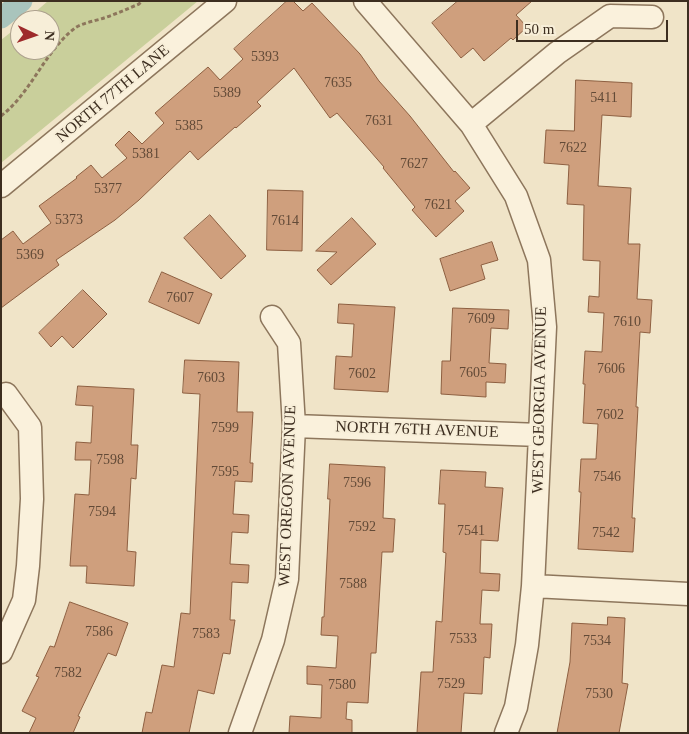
<!DOCTYPE html>
<style>
body{margin:0}
#map{position:relative;width:689px;height:734px;overflow:hidden;background:#f0e4c8;font-family:"Times New Roman",serif}
canvas{display:block}
.frame{position:absolute;inset:0;border:2px solid #3d2e20;pointer-events:none}
.north{position:absolute;left:10px;top:10px;width:50px;height:50px;box-sizing:border-box;background:#f7eed8;border:1px solid #ada18e;border-radius:50%;rotate:93deg;font-size:14px;font-weight:700;line-height:20px;text-align:center;color:#3d2e20}
.north::after{content:'';display:block;margin:auto;width:18px;height:22px;background:#9e2a2b;clip-path:polygon(50% 0,100% 100%,50% 72%,0 100%)}
.scale{position:absolute;left:516px;top:20px;width:152px;height:22px;box-sizing:border-box;border:2px solid #3d2e20;border-top:0;padding-left:6px;font-size:15px;line-height:18px;white-space:nowrap;color:#3d2e20;-webkit-text-stroke:4px #f7eed8;paint-order:stroke}
</style>
<div id="map">
<canvas width="689" height="734"></canvas>
<div class="frame"></div>
<div class="north">N</div>
<div class="scale">50 m</div>
</div>
<script>
const ctx = document.querySelector('canvas').getContext('2d');
ctx.lineJoin = 'round';
function paint(path, color) {
  ctx.fillStyle = color;
  ctx.fill(path, 'evenodd');
}
function trace(path, color, width, dash) {
  ctx.strokeStyle = color;
  ctx.lineWidth = width;
  ctx.lineCap = dash ? 'butt' : 'round';
  ctx.setLineDash(dash || []);
  ctx.stroke(path);
}
function write(font, color, halo, rows, align = 'center') {
  ctx.font = font + ' "Times New Roman",serif';
  ctx.lineWidth = 4;
  ctx.setLineDash([]);
  ctx.textBaseline = 'middle';
  ctx.strokeStyle = halo;
  ctx.fillStyle = color;
  for (const [text, x, y, turn = 0] of rows) {
    ctx.save();
    ctx.translate(x, y);
    ctx.rotate((+turn || 0) * Math.PI / 180);
    ctx.textAlign = isNaN(turn) ? turn : align;
    if (halo) ctx.strokeText(text, 0, 0);
    ctx.fillText(text, 0, 0);
    ctx.restore();
  }
}
const green = new Path2D(`
 M48,1H198L1,163V40L20,25V50H50V20H26Z`);
const canal = new Path2D(`
 M1,18L22,1`);
const building = new Path2D(`
 M287,1H293L303,11L312,3L360,54L379,81L410,116L454,172L455,171L470,188L455,201L464,211L436,237L412,210L415,207L383,168L384,167L337,113L330,118L294,68L257,102L261,106L236,128L235,127L198,160L190,151L139,200L115,220L56,260L59,265L1,308V240L13,231L23,244L51,223L39,206L77,178L76,177L91,165L102,178L127,158L115,145L129,131L142,144L164,123L155,113L208,67L220,80L243,59L234,49Z
 M458,1H532L516,15L527,27L513,40L511,38L484,61L473,48L461,58L432,23Z
 M576,80L632,83L631,117L602,115L598,186L631,188L628,244H640L637,299L652,300L650,333L640,332L636,407H638L632,518H635L633,552L578,549L581,492H579L581,459H596L598,424L583,423L585,384H583L585,351L602,352L604,313L588,312L589,296L599,297L600,261L583,260L584,205L567,204L569,165L544,163L546,130L574,131Z
 M268,190L303,191L302,251L267,250Z
 M210,215L246,256L221,279L184,238Z
 M352,218L376,244L331,285L317,270L337,252L316,251Z
 M492,242L498,260L481,265L485,279L450,291L440,259Z
 M162,272L212,294L199,324L149,302Z
 M83,290L107,314L73,348L62,336L51,347L39,333Z
 M339,304L395,307L388,392L334,389L336,356L352,357L354,324L338,323Z
 M453,308L509,310L508,329L491,328L489,363L506,364L505,383L486,382V397L441,394L442,361H450Z
 M185,360L239,362L237,412H253L250,463H253L252,482L235,481L233,514L249,515L248,533L232,532L230,564L249,565L248,583L232,582L230,620H235L230,654L223,653L214,694L198,690L189,733H142L146,712L152,713L162,665L174,667L181,613L190,614L200,394L183,393Z
 M78,386L134,389L131,445H138L136,479L131,478L127,551L136,552L134,586L86,583L87,566H70L75,494L89,495L91,460H75L76,442L91,443L93,406L76,405Z
 M330,464L385,467L383,518L395,519L393,552H382L376,653H371L368,703L347,702L346,719L352,720V733H289L290,716L321,718L322,685L307,684V666L336,668L338,636L321,635L322,617H324L330,499H328Z
 M441,470L486,472L485,487L503,488L498,541L481,540L480,573L500,574L499,591L482,590L480,624H492L490,658L484,657L482,694L464,693L461,733H417L421,672H433L436,621L442,622L446,553L443,552L445,504H439Z
 M70,602L128,623L116,656L108,653L78,716L80,717L73,733H29L36,718L22,711L39,677L36,676L50,646L54,647Z
 M608,617L625,618L622,683L628,684L619,733H557L570,662L572,623L607,625Z`);
const path = new Path2D(`
 M1,116C32,92 44,52 75,28C82,23 95,21 104,18C116,14 127,9 139,4L142,1`);
const minor = new Path2D(`
 M365,1L471,124L516,196L539,260L545,327L533,586L527,645L516,707L506,733
 M471,124L557,53L610,16L652,17
 M1,186L225,1
 M294,426L540,435
 M533,586L688,594
 M1,652L24,600L28,566L32,499L30,427L6,394
 M240,733L273,640L287,579L294,426L289,343L272,317`);
const numberNames = [
 ["5393",265,57],
 ["7635",338,83],
 ["5389",227,93],
 ["5411",604,98],
 ["7631",379,121],
 ["5385",189,126],
 ["7622",573,148],
 ["5381",146,154],
 ["7627",414,164],
 ["5377",108,189],
 ["7621",438,205],
 ["5373",69,220],
 ["7614",285,221],
 ["5369",30,255],
 ["7607",180,298],
 ["7609",481,319],
 ["7610",627,322],
 ["7606",611,369],
 ["7605",473,373],
 ["7602",362,374],
 ["7603",211,378],
 ["7602",610,415],
 ["7599",225,428],
 ["7598",110,460],
 ["7595",225,472],
 ["7546",607,477],
 ["7596",357,483],
 ["7594",102,512],
 ["7592",362,527],
 ["7541",471,531],
 ["7542",606,533],
 ["7588",353,584],
 ["7586",99,632],
 ["7583",206,634],
 ["7533",463,639],
 ["7534",597,641],
 ["7582",68,673],
 ["7529",451,684],
 ["7580",342,685],
 ["7530",599,694]
];
const streetNames = [
 ["NORTH 77TH LANE",113,94,-40],
 ["WEST GEORGIA AVENUE",540,400,-89],
 ["NORTH 76TH AVENUE",417,430,2],
 ["WEST OREGON AVENUE",288,496,-88]
];
paint(green, '#c9cf9b');
trace(canal, '#a9c4bc', 21);
paint(building, '#cf9f7d');
trace(building, '#8d5f41', 1);
trace(minor, '#8d765c', 25);
trace(path, '#8d765c', 3, [4, 2.5]);
trace(minor, '#faf1dc', 22);
write('14px', '#624a37', null, numberNames);
write('16px', '#3d2e20', '#f7eed8', streetNames);
</script>
